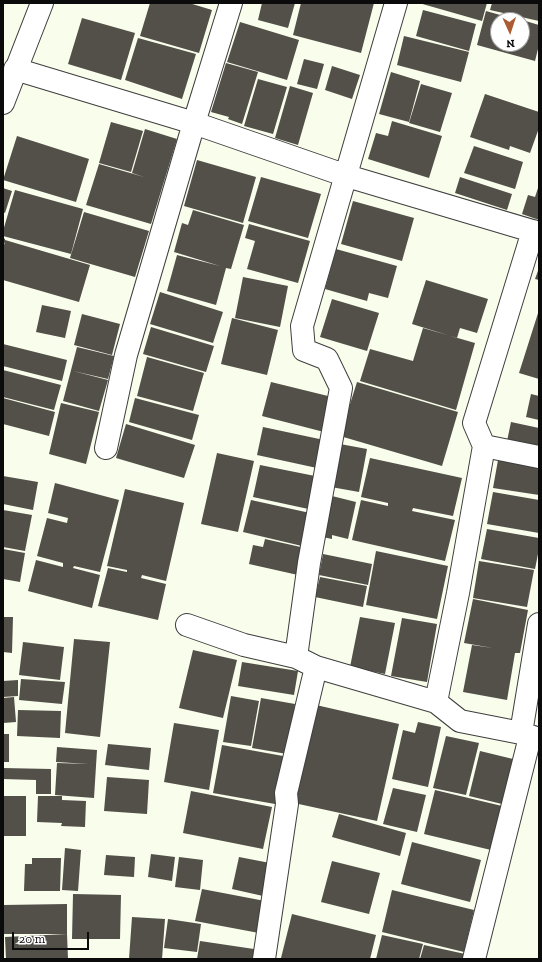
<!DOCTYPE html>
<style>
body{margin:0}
#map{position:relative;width:542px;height:962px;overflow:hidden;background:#f9fdeb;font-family:"Zilla Slab",serif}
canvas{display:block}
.frame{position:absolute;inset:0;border:4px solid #0b0b0b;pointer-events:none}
.north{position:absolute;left:490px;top:12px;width:40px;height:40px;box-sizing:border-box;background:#fff;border:1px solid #9d9d9d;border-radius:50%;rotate:177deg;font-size:11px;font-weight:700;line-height:16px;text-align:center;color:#0b0b0b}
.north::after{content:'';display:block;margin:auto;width:14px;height:18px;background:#ab5c32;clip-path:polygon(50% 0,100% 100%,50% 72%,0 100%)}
.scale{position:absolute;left:12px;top:932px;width:77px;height:18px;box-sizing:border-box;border:2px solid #0b0b0b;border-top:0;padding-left:5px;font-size:12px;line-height:14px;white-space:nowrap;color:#0b0b0b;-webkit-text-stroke:3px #fff;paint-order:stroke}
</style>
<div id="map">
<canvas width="542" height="962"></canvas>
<div class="frame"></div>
<div class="north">N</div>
<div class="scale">20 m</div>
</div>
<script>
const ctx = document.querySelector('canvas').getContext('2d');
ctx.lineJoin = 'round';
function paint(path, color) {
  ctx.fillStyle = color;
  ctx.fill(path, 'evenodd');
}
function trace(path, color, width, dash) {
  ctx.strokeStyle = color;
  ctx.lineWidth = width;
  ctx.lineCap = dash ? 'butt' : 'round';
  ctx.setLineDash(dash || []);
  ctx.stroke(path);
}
const building = new Path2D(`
 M150,3H189L212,10L199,53L140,36Z
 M262,3H295L288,28L258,20Z
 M301,3H374L361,53L293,35Z
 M419,3H487L482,21Z
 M492,3H539V21L490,10Z
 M423,10L476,24L469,51L416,36Z
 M486,11L518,20H498V44H522V20L539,25V45L535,61L477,45Z
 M82,18L135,33L121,80L68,64Z
 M240,22L299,40L287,80L227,62Z
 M404,36L469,52L461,82L397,65Z
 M138,38L196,54L182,99L125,80Z
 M304,59L324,64L317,89L297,84Z
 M226,63L258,72L242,124L228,119L229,117L211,112Z
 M332,66L360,75L352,99L325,90Z
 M391,72L420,81L409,122L379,114Z
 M258,79L287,87L273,134L244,126Z
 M421,84L452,93L440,132L409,123Z
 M290,86L313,93L298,145L275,138Z
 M485,94L539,112V128L530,153L510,146L509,150L470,137Z
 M392,121L442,136L429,178L368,159L376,133L388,136Z
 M111,122L143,131L131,172L99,163Z
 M145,129L177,139L151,224L86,205L99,164L144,177L132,173Z
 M17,136L89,159L76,202L3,180Z
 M474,146L523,162L515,189L464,173Z
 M197,160L256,177L243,223L184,206Z
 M261,177L321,194L308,238L248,221Z
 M460,177L512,194L507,210L455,193Z
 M539,185V220L522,214L528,195L535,197Z
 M3,188L12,191L5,213L3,212Z
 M15,190L83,209L71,254L3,236V231Z
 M353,201L414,218L402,261L341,244Z
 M193,210L244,225L231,269L226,268L216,305L167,291L177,255L220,266L174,252L182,223L188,225Z
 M84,212L149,231L135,277L70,258Z
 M249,224L310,241L298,283L247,269L255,241L245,238Z
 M3,238L5,239V240L90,265L79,302L3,280V248L5,242L3,245Z
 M336,249L397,266L388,298L369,293L367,301L325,289Z
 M539,268V280L535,279Z
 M243,277L288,286L280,327L235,318Z
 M426,280L488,299L477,333L460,328L457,338L412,324Z
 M160,292L223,312L213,343L150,324Z
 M332,299L379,313L367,351L320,337Z
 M42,305L71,311L65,338L36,332Z
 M539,310V379L519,373Z
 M82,314L120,324L112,355L74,345Z
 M232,318L278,330L267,375L221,364Z
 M151,327L214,346L206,372L143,354Z
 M423,328L475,343L456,410L360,381L370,349L413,361Z
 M3,344L67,360L62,381L3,366Z
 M77,347L114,356L108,379L73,371L108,380L99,411L63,401Z
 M147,357L204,373L193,411L137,396Z
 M3,370L61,385L54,410L3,397Z
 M271,382L332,397L324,432L262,416Z
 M357,382L458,412L442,466L340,436Z
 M531,394L539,396V420L526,417Z
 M3,398L55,412L49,436L3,424Z
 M135,398L199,415L192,440L129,422Z
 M61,403L99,412L86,464L49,454Z
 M511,422L539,428V453L506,446Z
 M126,424L195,445L184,478L116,458Z
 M263,427L324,440L317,468L257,455Z
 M340,444L367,449L359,492L331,487Z
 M217,453L254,461L238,532L201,524Z
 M370,458L462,478L453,516L413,508L412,511L455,520L445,561L352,540L361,500L388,506V503L361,497Z
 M498,460L539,467V495L493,488Z
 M260,465L320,477L313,510L253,497Z
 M3,476L38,482L33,510L3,504Z
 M55,483L119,500L100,572L74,566L73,568L100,575L92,608L28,591L36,560L63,567V563L37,556L47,518L67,523L68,518L48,513Z
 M125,489L184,503L166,581L142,575L141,578L166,584L158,620L98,606L108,568L127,572V570L107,566Z
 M493,492L539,500V533L487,524Z
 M328,495L356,502L348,539L332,535V539L318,536Z
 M251,500L310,513L302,546L243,532Z
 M3,510L32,515L25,551L3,547Z
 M487,529L539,538V549L535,569L481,559Z
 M265,539L305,548L298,575L249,564L253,545L263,547Z
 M3,549L25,553L20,582L3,579Z
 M376,551L448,566L437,619L366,605Z
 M323,554L372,564L368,585L319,575Z
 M479,561L534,570L527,607L473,598Z
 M320,577L367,586L363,607L315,597Z
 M473,599L528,610L520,653H515L507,700L463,692L472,645L493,648L464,643Z
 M3,617H13L12,653L3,652Z
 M360,617L395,623L385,674L350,667Z
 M402,618L437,624L427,682L391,676Z
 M74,639L110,642L100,737L65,733Z
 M23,642L64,647L60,680L19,675Z
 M193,650L237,660L223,718L179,708Z
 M242,662L298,671L294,695L238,686Z
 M21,679L65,682L62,704L19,700Z
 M18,680V696L3,697V681Z
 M231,696L259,701L251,746L223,742Z
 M14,697L16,722L3,723V698Z
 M261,698L295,704L287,754L252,748Z
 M316,705L399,724L377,821L294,803Z
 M18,710L61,711L60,738L17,736Z
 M418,722L441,727L428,787L392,779L403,730L415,733Z
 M174,723L219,730L209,790L164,782Z
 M3,734H9V762H3Z
 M446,736L479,743L466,795L433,788Z
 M108,744L151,748L149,770L105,765Z
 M222,745L283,756L275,804L213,793Z
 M57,747L97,750L94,798L55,795L57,763L89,764L56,762Z
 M480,751L513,759L502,804L469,796Z
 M3,768L51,769V794H36V780L3,779Z
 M107,777L149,780L147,814L104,811Z
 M393,788L426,795L417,832L383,824Z
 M435,790L502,806L491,850L424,834Z
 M191,791L272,807L263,849L183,833Z
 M3,796H26V836H3Z
 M38,796H62V800L86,801L85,827L61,826L62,823L37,822Z
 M339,814L406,833L400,856L332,837Z
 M412,842L481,860L470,902L401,884Z
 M65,848L81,850L78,891L62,890Z
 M151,854L175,857L172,881L148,877Z
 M106,855L135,857L134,877L104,875Z
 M179,857L203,860L200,890L175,887Z
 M239,857L270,863L263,896L232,889Z
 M32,858H61L60,891H24L25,864H32Z
 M332,861L380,873L369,914L321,902Z
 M202,889L265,901L259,933L195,921Z
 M392,890L474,910L464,952L382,932Z
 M73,894L121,895L120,939H72Z
 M67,904V934H3V905Z
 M292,914L376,935L370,959H287L281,958Z
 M132,917L165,919L162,959H129Z
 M168,919L201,924L197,952L164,948Z
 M67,934L68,959H6L5,937Z
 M382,935L423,944L419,959H376Z
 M200,941L254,949L253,959H197Z
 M424,945L465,954L464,959H420Z`);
const minor = new Path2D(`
 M15,69L194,123L347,176L539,233
 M484,446L539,457
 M106,448L126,355L194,123L231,3
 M187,625L244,645L296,657L316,667L436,702L460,721L521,733L539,739
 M296,657L309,563L341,388L327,359L304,350L302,326L396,3
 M436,702L458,593L484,446L474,423L533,231
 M521,733L539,624
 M264,959L287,804L286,793L316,667
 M474,959L530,737`);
const tertiary = new Path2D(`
 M3,103L42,3`);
paint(building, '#525049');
trace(minor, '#3e3e3e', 24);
trace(tertiary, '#3e3e3e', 24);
trace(minor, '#fff', 22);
trace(tertiary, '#fff', 22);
</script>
